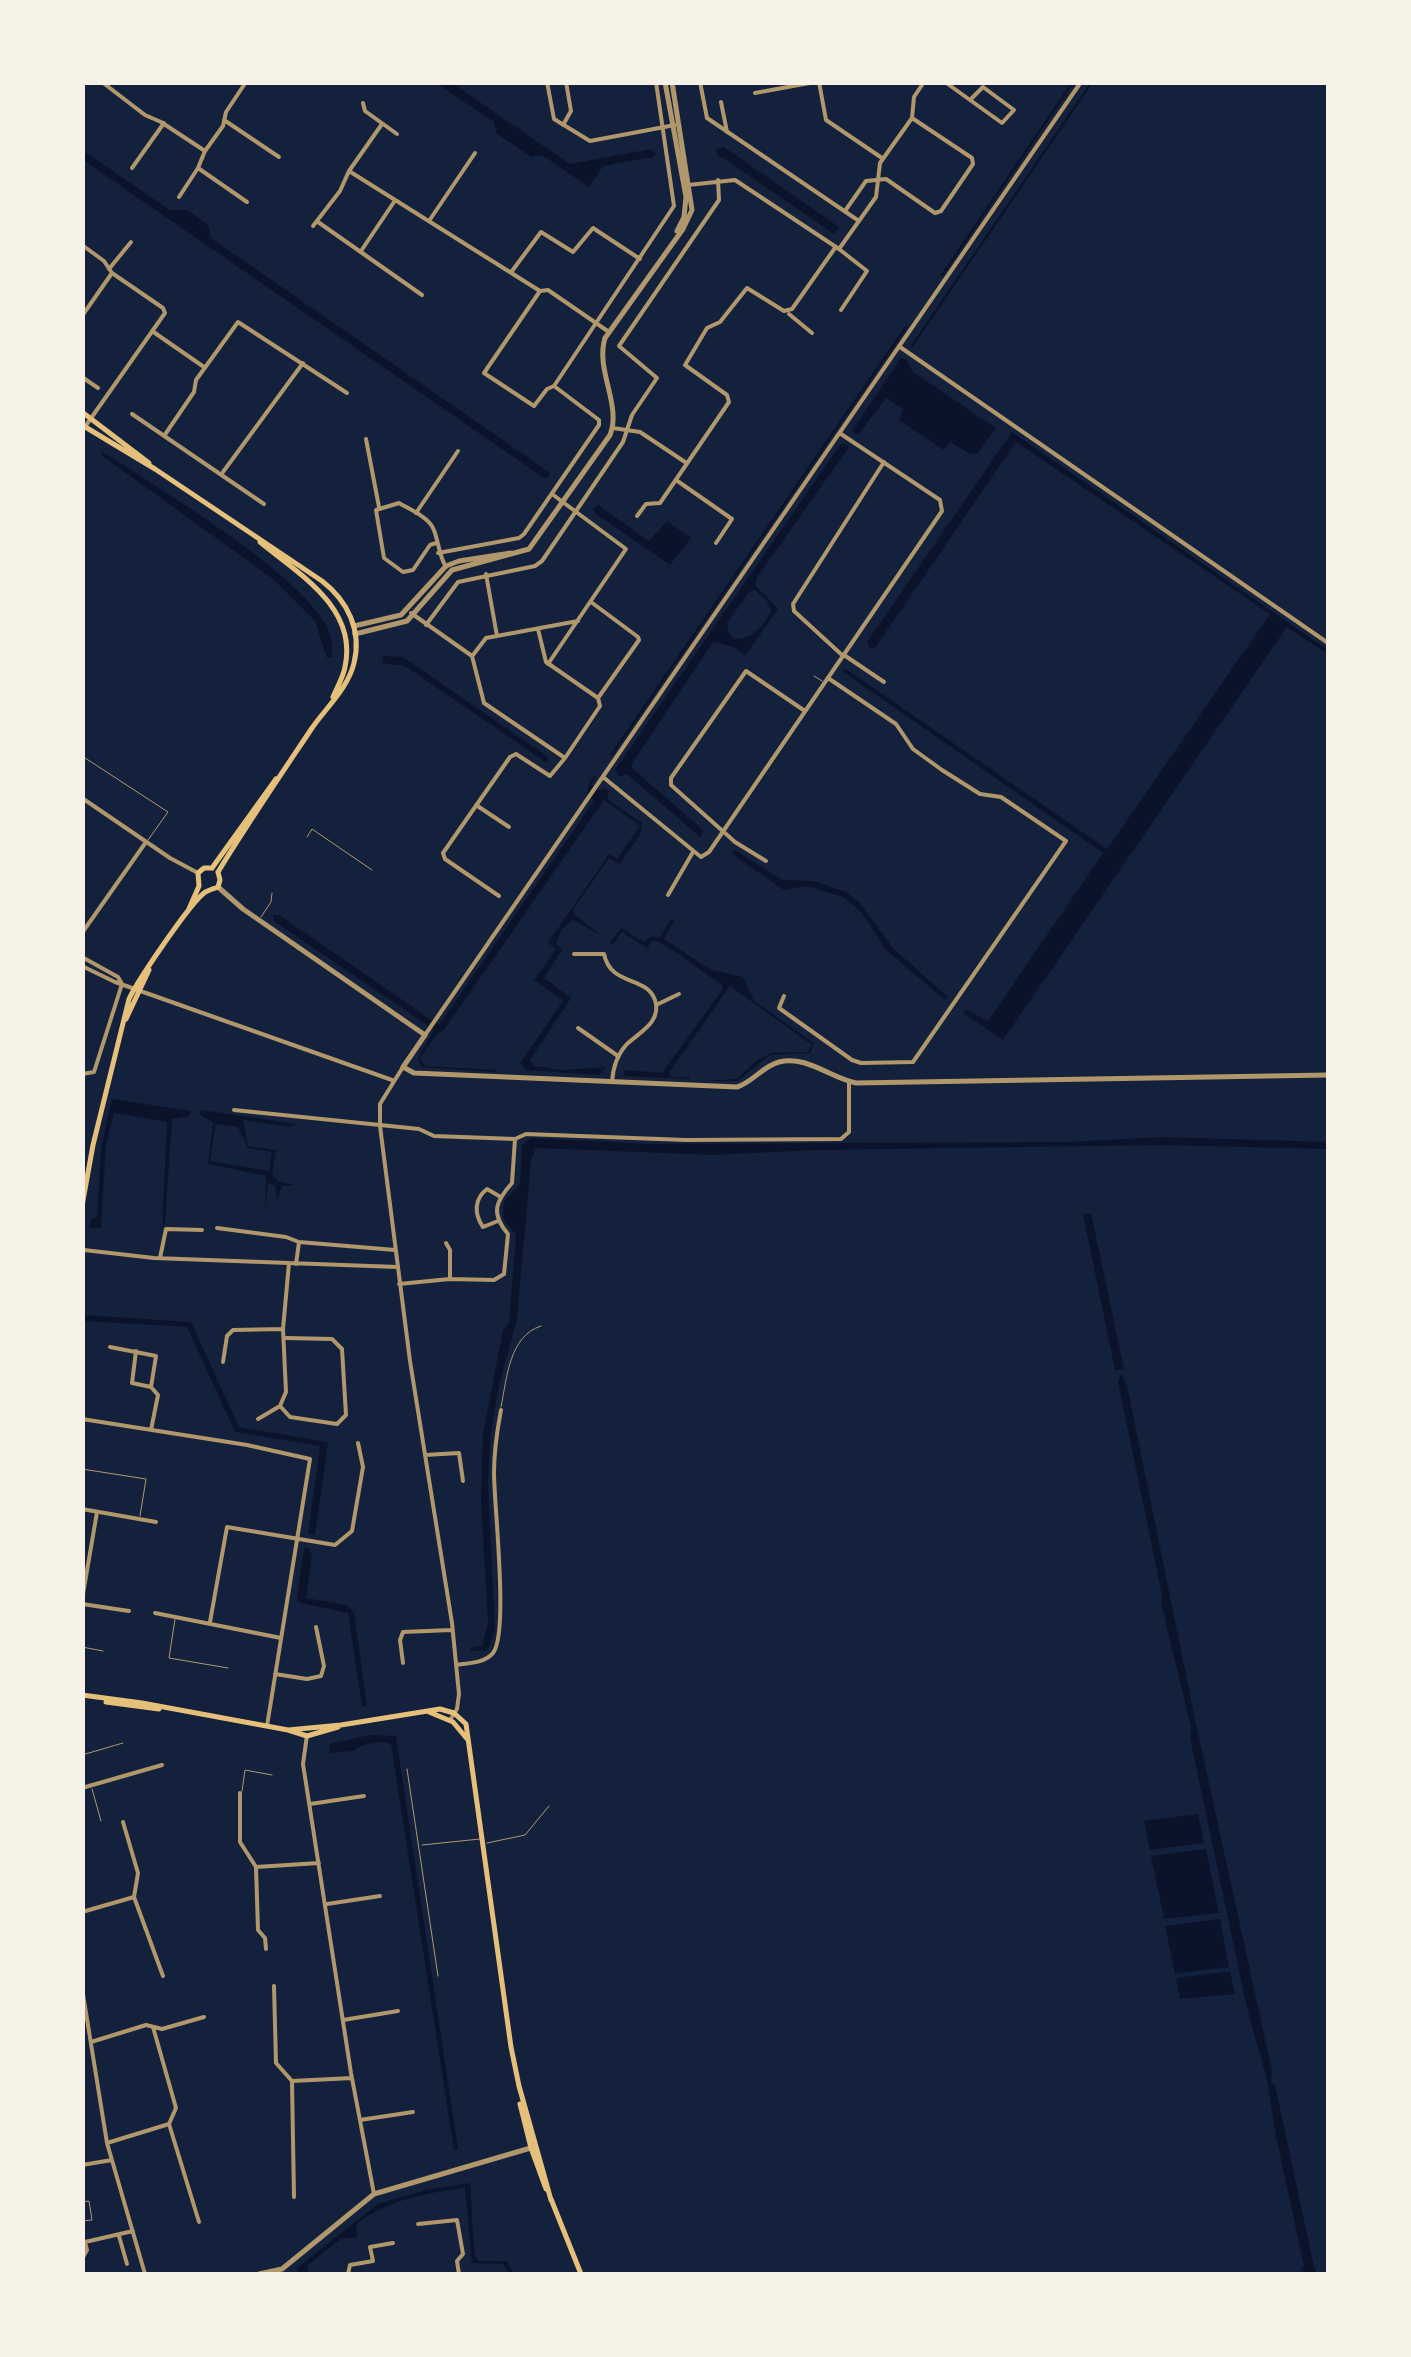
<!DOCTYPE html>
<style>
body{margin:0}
#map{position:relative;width:1411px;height:2357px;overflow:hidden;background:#14213d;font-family:"Public Sans",sans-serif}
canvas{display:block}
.frame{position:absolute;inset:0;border:85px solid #f6f1e7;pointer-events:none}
</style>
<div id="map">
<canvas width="1411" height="2357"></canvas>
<div class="frame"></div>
</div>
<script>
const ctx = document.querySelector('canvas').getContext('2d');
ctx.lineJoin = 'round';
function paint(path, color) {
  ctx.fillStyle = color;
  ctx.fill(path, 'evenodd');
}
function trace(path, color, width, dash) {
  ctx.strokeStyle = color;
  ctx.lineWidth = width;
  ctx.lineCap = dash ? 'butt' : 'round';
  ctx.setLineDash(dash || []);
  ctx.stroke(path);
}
const water = new Path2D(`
 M436,83H452L570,164L651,149L656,154L653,157L603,166L589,187L542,155L531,157L496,133L494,122Z
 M724,147L839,227L834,234L722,157H718L716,149Z
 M82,150L170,210H187L208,225L211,238L549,472V477L544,478L83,160Z
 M901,358L906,359L913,372L996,428L978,453L970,454L950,442L944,450L899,420L903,409L886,398L858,435L852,431Z
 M1012,432L1328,650V654L1287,627L1003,1040L963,1013L965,1009L988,1021L1103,853L842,671L846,669L1107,849L1270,614L1016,442L875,648L870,649L867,642Z
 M845,444L849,447L756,579V586L778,609L745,656L733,647L713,642L632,763V768L703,830L701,838L627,774L619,777L615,770L840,445ZM755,590L767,601L771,611C762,628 754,638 734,639L729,633L727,623L750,591Z
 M103,452C159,489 298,571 327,627C332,637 333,647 332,657L327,658L315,621L273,579L101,455Z
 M598,505L649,541L667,521L691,538L670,565L596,514L593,509Z
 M384,656L403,657L548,757L547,763L405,666L382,663Z
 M589,784L600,790L605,788L609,791L607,799L642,823L641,833L620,864L609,858L573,910L575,915L604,937L573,920L562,929L556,943L562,950L544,978L571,998L530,1060L534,1066L562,1070L606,1067L599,1075L526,1070L520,1063L563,1001L534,980L556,949L548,943L609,854L617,859L640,826L604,800L444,1030L437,1034L420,1058L425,1066L497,1070L495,1072L421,1067L418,1058L434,1030L274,921L273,915H279L439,1025L594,801L587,793Z
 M735,850L782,880L814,881L846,892L859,902L894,949L948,997L945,1000L886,950L862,913L843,897L806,886L784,890L732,854Z
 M671,919L674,921L664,939L711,970L743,977L754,1001L814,1043L810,1053L770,1055L737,1081H704L737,1079L756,1061L771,1053L808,1052L812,1045L730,986L669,1073L671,1077H690L689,1079L624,1076V1070L662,1073L723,989L721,984C703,973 671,946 653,940L647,948L622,932L613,945L609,943L621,928L644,942L650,937H660Z
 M112,1099L191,1111L189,1116L172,1119L165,1223L162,1228L167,1122L114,1113L106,1144L101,1228H89L91,1220L97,1216L101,1149Z
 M201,1110L297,1124L291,1127L243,1120L248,1146L276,1150L272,1175L280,1182L295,1185L282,1186L277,1200L275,1186L268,1182L265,1215L266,1176L208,1164L213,1123L199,1114ZM216,1124L238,1127L248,1148L272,1152L269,1171L210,1161Z
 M1162,1137L1328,1142V1149L1162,1145L817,1150L712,1155L539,1148L535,1150L531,1161L517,1319L498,1390L490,1439L488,1485L495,1629L488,1650L471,1651L470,1648L482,1646L488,1623L481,1501L483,1435L503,1330L509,1323L516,1235L503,1218L504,1201L520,1184L522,1146L530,1138L651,1144L1068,1142Z
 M1091,1213L1124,1369L1115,1370L1083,1214Z
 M83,1315L191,1322L239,1427L328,1442L315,1535L308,1534L320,1446L235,1432L187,1327L85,1321Z
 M1121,1374L1127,1385L1196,1724L1272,2071L1271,2081L1275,2085L1314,2267H1316L1315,2274H1305L1301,2269L1304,2266L1276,2136L1267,2080L1246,2004L1190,1738L1191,1727L1161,1603L1162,1595L1118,1382Z
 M304,1548H309L312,1556L306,1598L347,1605L354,1612L367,1707L362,1706L348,1613L300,1603L297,1599Z
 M370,1735L396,1736L458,2149L454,2150L391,1744C381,1740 362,1743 354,1751L329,1753L330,1744Z
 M1198,1814L1204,1843L1150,1850L1144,1821Z
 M1206,1849L1219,1913L1164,1919L1151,1856Z
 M1220,1919L1229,1967L1175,1974L1165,1926Z
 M1230,1971L1235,1994L1180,1999L1176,1978Z
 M470,2183C473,2209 471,2232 476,2258L479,2261H507L514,2274H510L503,2264L472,2263L465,2188C426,2193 387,2200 356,2224L357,2237L341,2239L308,2265L307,2274H298L297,2268L378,2204L425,2190Z`);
const stream = new Path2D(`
 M942,275L1073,82
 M912,346L1092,82
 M612,754L906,327
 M590,784L595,777`);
const service = new Path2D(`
 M814,676L822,681
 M82,756L168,812L148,840
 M307,837L312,829L372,870
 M261,917L271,902L272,893
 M501,1407C507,1378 509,1336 541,1326
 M82,1469L146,1479L140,1516
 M175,1619L169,1658L228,1668
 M82,1647L103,1651
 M82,1755L123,1743
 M407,1769L438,1976
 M92,1789L101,1821
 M242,1791L245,1770L272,1775
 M487,1843L525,1835L549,1806
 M422,1845L480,1839
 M82,2202L89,2201L92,2220L82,2221`);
const minor = new Path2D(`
 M102,82L145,115L161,122L205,151
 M547,82L554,119L590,141L675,125
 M700,82L707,118L859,221
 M819,82L826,120L882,158
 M945,82L1002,123L1014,110L983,87L970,100
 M755,93L815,82
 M721,102L727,132
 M363,103L365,111L397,134
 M224,120L279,157
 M563,125L571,111L566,82
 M132,168L164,123
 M198,168L205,151L223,126L226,112L246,82
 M349,171L540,291L548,290L609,332
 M688,185L735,180L839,249L876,197L880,163L912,118L914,97L924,82
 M179,197L198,168L247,202
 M845,211L866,181L886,179L935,213L941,211L973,164L972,158L912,118
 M429,221L475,153
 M318,222L422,295
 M313,226L340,191L349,171L382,124
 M82,245L104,261L112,273L163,308L165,313L82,431
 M839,249L867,271L841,310
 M361,251L394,202
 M109,269L131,242
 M512,271L541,232L573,252L593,228L640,259
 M540,291L484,373L534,406L547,389L554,386
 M789,314L812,333
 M82,316L112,273
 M152,331L204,367
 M900,347L1328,643
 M82,377L98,388
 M132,414L264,504
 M613,428L640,432L685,462
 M164,436L194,392L196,380L238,322L347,393
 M366,439L379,507
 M223,472L303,363
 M676,480L732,519L716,543
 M416,513L458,451
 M637,516L646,504L660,503L729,402L727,395L685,365L707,328L720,322L747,288L784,311L792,309L835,248
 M436,543L430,545L413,570L403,572L384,558L376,510L399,503C409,509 428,517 433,528C439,541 438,554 446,567
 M438,553L519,538L524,534L599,425V420L554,386L674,206L656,82
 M486,574L497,636
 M411,613L472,656L484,703L565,758L600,706L598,698L639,640L638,637L591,602
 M426,625L458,582L535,566L542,561L623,442L632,415L657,378L619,346L719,200L718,180
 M538,629L546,662L598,698
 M473,655L486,638L578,621
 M842,655L794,611L793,604L884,462
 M844,655L884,682
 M548,664L626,549L552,494
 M603,777L701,857L709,852L942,511L940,500L841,434
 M82,798L170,858L198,873
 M476,805L509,827
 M766,861L735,842L671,785V778L746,671L805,711
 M668,895L693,852
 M499,896L445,859L443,853L510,757L516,754L550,776L565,758
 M82,933L146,842
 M574,954H604C611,987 646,975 655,1000C662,1023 639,1032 626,1045C617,1055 613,1068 612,1082
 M82,957L118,977L122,984
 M82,966L115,982L392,1080
 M784,996L779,1008L852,1060L861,1063L913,1062L1066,841L1001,797L980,794L942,770L913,749L896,724L828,678
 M656,1005L679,994
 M578,1028L618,1056
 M425,1035L1081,82
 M403,1067L380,1104V1126L410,1361L452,1623L459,1694L457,1709L450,1720
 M82,1074L94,1072L122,984
 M234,1110L419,1129L434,1136L515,1139L526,1134L686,1140L841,1139L849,1132V1082
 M498,1221L483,1227C474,1214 474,1199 487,1189L499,1196
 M217,1228L286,1237L299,1242L395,1250
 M84,1250L154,1258L397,1267
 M160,1258L166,1229L202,1230
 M296,1264L299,1242
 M450,1279L494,1280L504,1274L508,1234C490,1213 496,1201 512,1183L515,1139
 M399,1284L450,1279V1250L446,1243
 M110,1347L156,1356L151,1387L158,1395L151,1430
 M136,1351L132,1383L151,1387
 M223,1362L227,1336L233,1330L283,1329
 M280,1406L290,1417L337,1424L346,1415L342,1349L332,1339L286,1338
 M82,1419L247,1445L310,1459L267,1726
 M258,1419L280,1406L286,1392L283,1329L289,1263
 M425,1455L459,1453L463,1481
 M82,1509L156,1522
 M82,1600L97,1512
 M82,1604L129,1611
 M155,1613L281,1638
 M210,1622L227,1527L335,1545L352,1531L363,1467L358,1443
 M403,1663L400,1640L403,1632L451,1630
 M456,1665C469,1663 485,1663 493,1653C509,1633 494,1505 494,1473C494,1451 497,1431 501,1410
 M275,1674L307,1679L321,1676L324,1666L316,1627
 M307,1735L303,1764L351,2073L374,2194
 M82,1788L162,1765
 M240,1793V1842L256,1867L258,1930L265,1938L266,1949
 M310,1804L364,1796
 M123,1822L138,1873L134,1897L163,1976
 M256,1867L319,1863
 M327,1904L380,1896
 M82,1912L134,1897
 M274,1986L276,2063L292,2081L294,2197
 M82,1988L107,2143L145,2274
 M343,2020L398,2011
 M153,2027L176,2108L169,2124L199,2222
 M91,2042L146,2025L162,2029L204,2017
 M292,2081L352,2078
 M360,2120L413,2112
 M107,2143L169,2124
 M82,2165L112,2160
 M418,2224L457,2220L463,2254L457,2261L459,2274
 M119,2236L127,2264
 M82,2259L87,2250L85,2242L133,2231
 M348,2274L350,2265L373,2261L370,2247L393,2243`);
const tertiary = new Path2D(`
 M665,82L686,197L684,217L677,231
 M354,626L401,615L446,566L459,561L511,553
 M355,634L407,621L452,570L529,549L610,435C622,405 595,370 605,338L683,229L692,210L672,82
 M218,887L243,909L425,1035L403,1067L414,1073L737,1087C753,1082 763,1066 779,1062C807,1055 830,1078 856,1083L1328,1075
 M259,2274L282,2269L374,2194L534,2147`);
const secondary = new Path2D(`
 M82,412L149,463
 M82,425L155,469L322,581C348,601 362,631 354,663C348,688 326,708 312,728C280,776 248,823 218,872
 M260,542C299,574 358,608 345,667C343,678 337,687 333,697
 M212,868L276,779
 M188,911L199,886L198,873L204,868H212
 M126,1019L149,970
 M82,1206L93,1145L129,999C138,980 188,906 204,893C208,890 213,889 218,887L220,880L218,872
 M82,1242V1254
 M82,1695L142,1703L288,1730L307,1736L338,1727
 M106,1702L159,1709
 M429,1712L453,1722L468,1740
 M288,1730L341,1725L440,1709L454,1713L466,1724L511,2047L519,2086L551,2200
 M520,2104L531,2148L546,2189
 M551,2199L581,2274`);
paint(water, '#0b132b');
trace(stream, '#0b132b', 2.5);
trace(service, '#b1986c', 1);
trace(minor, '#b1986c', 4);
trace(tertiary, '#b1986c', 5);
trace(secondary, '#e5c07b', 5);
</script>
